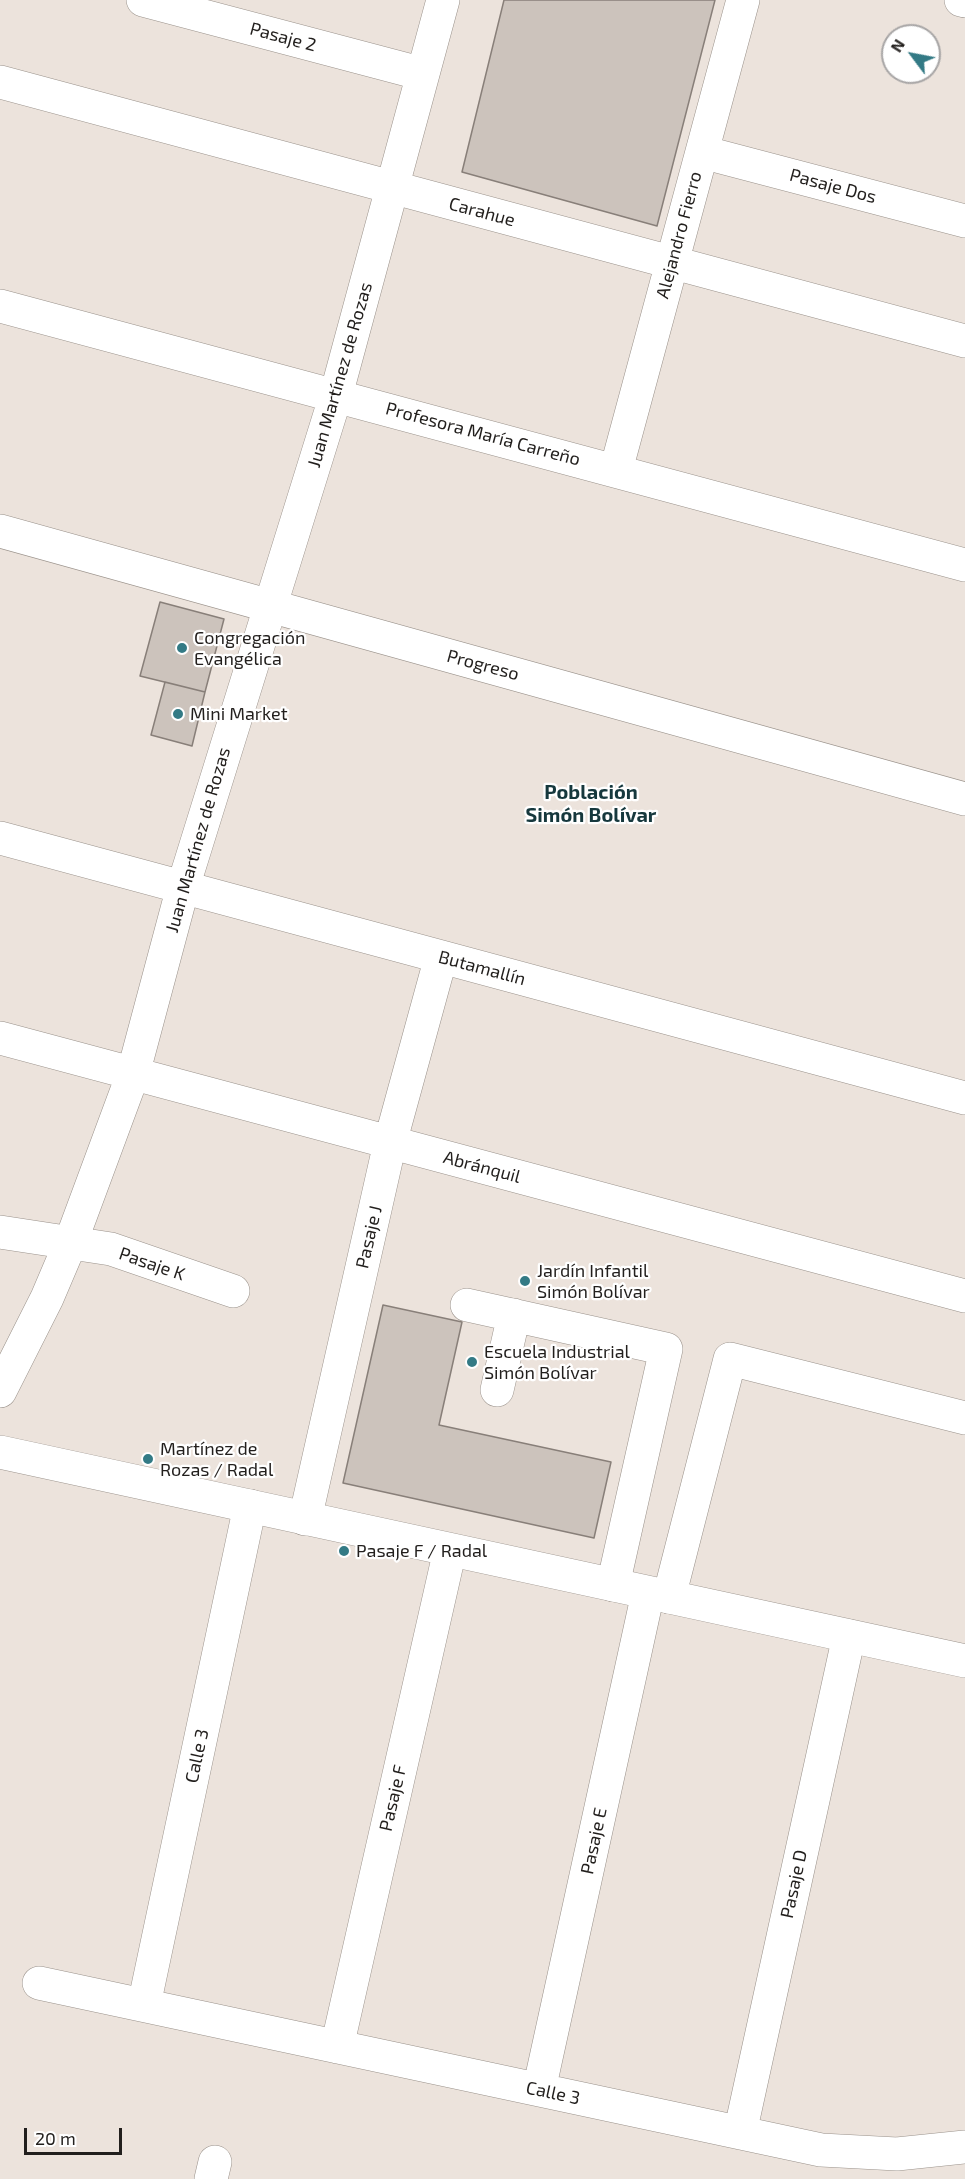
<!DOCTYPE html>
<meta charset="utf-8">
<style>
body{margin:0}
#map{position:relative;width:965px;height:2179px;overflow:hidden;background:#ece3dc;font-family:"Exo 2",sans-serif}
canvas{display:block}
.north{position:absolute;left:881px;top:24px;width:60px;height:60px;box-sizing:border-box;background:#fff;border:2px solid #a7a5a5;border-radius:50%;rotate:302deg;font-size:16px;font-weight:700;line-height:24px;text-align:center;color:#221f1d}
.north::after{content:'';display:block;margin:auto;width:21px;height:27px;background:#337a85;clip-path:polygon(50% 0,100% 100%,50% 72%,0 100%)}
.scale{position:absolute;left:24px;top:2128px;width:98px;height:27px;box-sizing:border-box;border:3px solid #221f1d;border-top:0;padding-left:8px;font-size:18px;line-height:21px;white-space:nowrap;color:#221f1d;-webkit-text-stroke:4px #fff;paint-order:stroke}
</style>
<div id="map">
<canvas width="965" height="2179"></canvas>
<div class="north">N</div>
<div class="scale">20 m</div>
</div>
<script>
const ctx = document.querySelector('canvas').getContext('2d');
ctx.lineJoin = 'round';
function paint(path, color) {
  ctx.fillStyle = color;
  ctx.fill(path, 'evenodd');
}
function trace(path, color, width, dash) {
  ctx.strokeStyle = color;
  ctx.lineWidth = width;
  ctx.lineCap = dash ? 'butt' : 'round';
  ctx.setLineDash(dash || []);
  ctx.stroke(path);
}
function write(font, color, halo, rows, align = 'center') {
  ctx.font = font + ' "Exo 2",sans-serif';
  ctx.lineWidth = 4.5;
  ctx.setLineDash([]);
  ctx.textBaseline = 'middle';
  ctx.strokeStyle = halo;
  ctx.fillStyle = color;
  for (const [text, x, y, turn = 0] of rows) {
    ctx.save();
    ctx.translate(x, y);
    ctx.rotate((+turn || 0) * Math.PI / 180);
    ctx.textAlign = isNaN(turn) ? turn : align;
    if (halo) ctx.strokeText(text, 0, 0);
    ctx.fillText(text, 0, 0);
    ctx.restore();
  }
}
const building = new Path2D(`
 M504,0H715L657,226L462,172Z
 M160,602L224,619L205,692L140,676Z
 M165,682L205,692L192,746L151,735Z
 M383,1305L462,1322L439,1425L611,1462L594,1538L343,1483Z`);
const minor = new Path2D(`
 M143,0L423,74
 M961,0L965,1
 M0,82L965,341
 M702,152L965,221
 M0,306L965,565
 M616,470L743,0
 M0,531L965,799
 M0,838L965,1098
 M0,1038L965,1296
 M0,1232L111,1249L233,1291
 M467,1305L666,1349L613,1585
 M497,1390L514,1315
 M0,1391L47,1298L70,1244L133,1074L183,887L336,395L443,0
 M305,1519L390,1143L441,957
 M669,1597L730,1359L965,1418
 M39,1983L821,2150L897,2154L965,2147
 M144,2005L250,1506
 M337,2047L450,1550
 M539,2090L648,1593
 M740,2133L849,1636
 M211,2179L215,2162`);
const major = new Path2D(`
 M0,1452L965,1661`);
const markers = [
 [182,648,6,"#337a85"],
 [178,714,6,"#337a85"],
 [525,1281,6,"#337a85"],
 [472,1362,6,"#337a85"],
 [148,1459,6,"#337a85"],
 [344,1551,6,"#337a85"]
];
const streetNames = [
 ["Pasaje 2",283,37,15],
 ["Pasaje Dos",833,186,15],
 ["Carahue",482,212,15],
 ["Alejandro Fierro",679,235,-75],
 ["Juan Martínez de Rozas",340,375,-74],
 ["Profesora María Carreño",483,434,15],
 ["Progreso",483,665,15],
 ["Juan Martínez de Rozas",198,840,-74],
 ["Butamallín",482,968,15],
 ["Abránquil",482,1167,15],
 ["Pasaje J",369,1237,-77],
 ["Pasaje K",152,1264,19],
 ["Calle 3",197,1756,-78],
 ["Pasaje F",393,1798,-77],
 ["Pasaje E",594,1841,-78],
 ["Pasaje D",794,1884,-78],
 ["Calle 3",553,2093,12]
];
const poiNames = [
 ["Congregación",194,638],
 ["Evangélica",194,659],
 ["Mini Market",190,714],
 ["Jardín Infantil",537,1271],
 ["Simón Bolívar",537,1292],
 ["Escuela Industrial",484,1352],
 ["Simón Bolívar",484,1373],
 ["Martínez de",160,1449],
 ["Rozas / Radal",160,1470],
 ["Pasaje F / Radal",356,1551]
];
const neighbourhoodNames = [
 ["Población",591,792],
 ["Simón Bolívar",591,815]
];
paint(building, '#ccc3bc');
trace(building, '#887f79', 1.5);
trace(minor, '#9a928b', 34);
trace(major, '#9a928b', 34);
trace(minor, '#fff', 33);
trace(major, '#fff', 33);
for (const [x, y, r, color] of markers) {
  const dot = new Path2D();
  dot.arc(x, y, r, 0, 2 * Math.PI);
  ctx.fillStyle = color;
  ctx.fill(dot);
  trace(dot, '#fff', 2);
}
write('18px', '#221f1d', '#fff', streetNames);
write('18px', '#221f1d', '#fff', poiNames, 'left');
write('bold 20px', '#16383d', '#fff', neighbourhoodNames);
</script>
